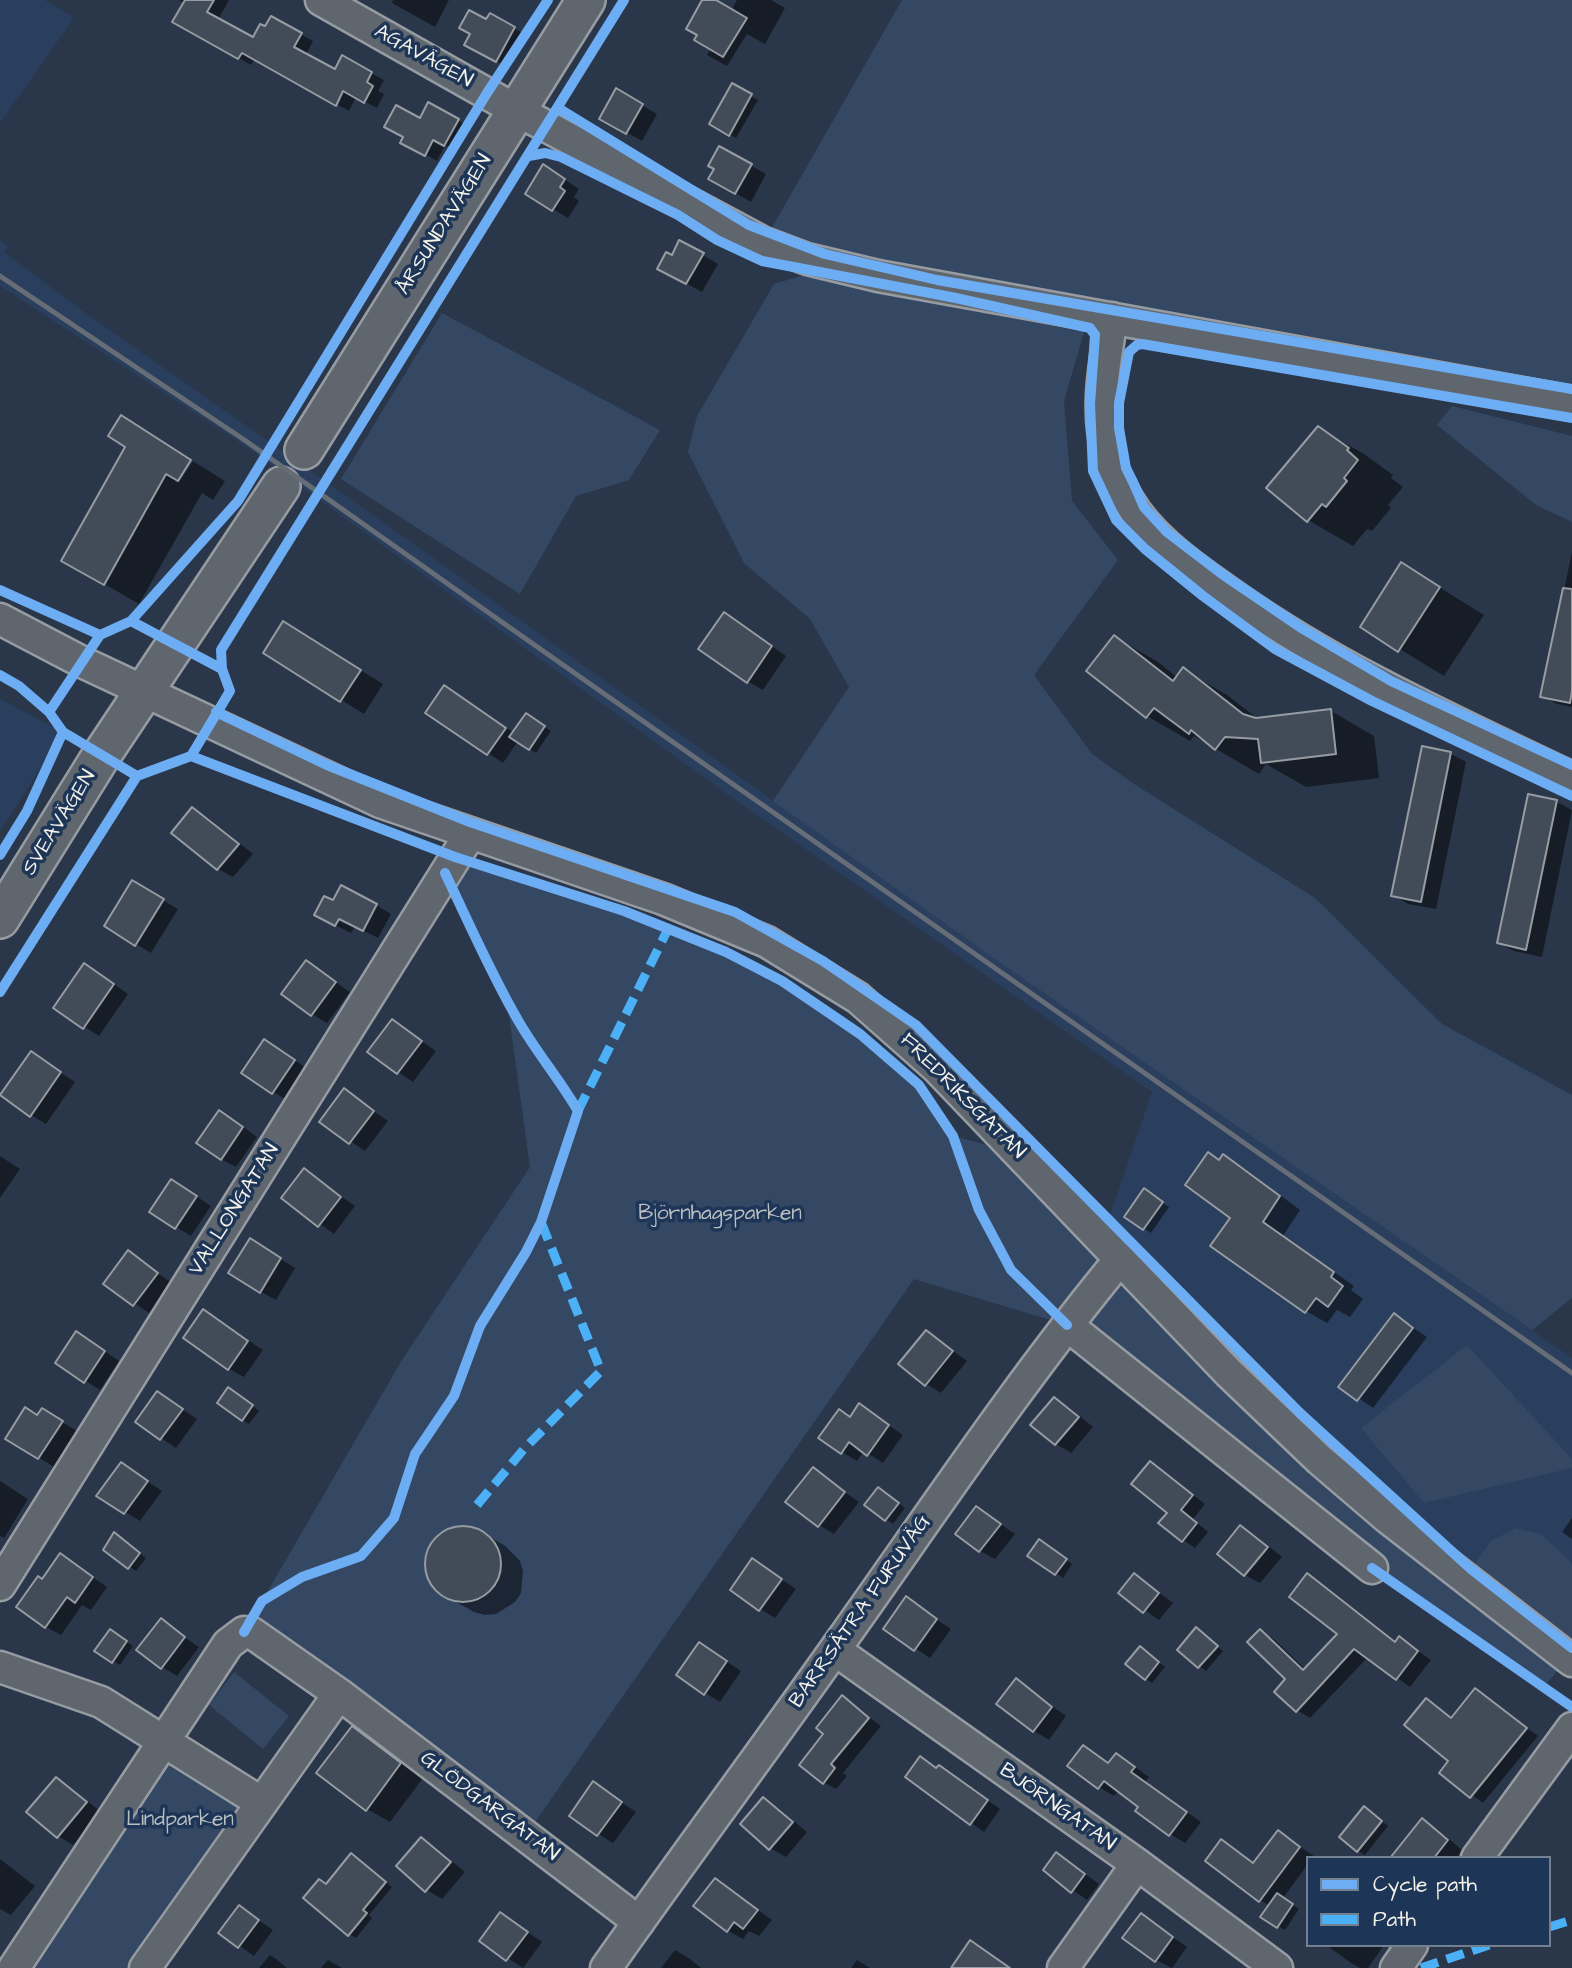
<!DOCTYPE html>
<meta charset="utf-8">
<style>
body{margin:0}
#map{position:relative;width:1572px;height:1968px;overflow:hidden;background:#2a374a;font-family:"Architects Daughter",sans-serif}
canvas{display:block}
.legend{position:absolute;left:1306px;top:1856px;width:245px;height:91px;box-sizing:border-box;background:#1d3557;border:2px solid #738091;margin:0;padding:9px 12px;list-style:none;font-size:21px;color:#f4f1e8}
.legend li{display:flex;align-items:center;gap:14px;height:35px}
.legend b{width:35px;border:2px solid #738091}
</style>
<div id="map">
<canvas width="1572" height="1968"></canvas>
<ul class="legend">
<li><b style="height:9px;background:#6dadf4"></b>Cycle path</li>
<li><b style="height:9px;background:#4cb0f7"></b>Path</li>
</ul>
</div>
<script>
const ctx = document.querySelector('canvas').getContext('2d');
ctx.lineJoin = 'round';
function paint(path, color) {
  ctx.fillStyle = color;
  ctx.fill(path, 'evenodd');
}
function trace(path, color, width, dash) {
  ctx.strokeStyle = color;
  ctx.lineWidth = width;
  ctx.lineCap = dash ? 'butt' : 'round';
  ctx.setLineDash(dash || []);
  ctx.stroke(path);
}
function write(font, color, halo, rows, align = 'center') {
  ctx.font = font + ' "Architects Daughter",sans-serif';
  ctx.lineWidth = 7;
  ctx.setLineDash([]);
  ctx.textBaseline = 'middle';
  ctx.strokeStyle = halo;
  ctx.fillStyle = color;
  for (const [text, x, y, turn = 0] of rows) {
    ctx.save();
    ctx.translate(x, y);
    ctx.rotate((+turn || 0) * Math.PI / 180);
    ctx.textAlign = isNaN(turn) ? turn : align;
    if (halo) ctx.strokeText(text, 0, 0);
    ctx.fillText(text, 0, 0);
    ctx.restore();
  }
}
const built = new Path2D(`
 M0,0H45L74,18L0,123Z
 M0,240L8,246L4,252L95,320L332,486L999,962L1572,1358V1661L1465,1579L1102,1239L1152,1092L723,791L238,441L0,286Z
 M0,699L63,732L0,832Z`);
const green = new Path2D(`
 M902,0H1572V389L825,254L770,231Z
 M810,273L1085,329L1064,401L1072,501L1118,560L1034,675L1092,754L1134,784L1315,898L1442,1024L1572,1095V1298L1532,1330L999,962L773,801L849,687L810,619L744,563L688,452L697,416L774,284Z
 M442,313L660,430L629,480L576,496L520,594L341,479Z
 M1452,406L1572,436V522L1536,505L1437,425Z
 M455,857L668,929L726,952L782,981L860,1034L919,1085L953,1136L1019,1153L1175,1316L1568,1658L1543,1688L1505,1659L1458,1629L1372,1568L1067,1325L914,1279L526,1835L244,1632L402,1360L530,1167L507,1001L491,972L445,873Z
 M1467,1345L1572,1459V1468L1424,1503L1361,1428Z
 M1516,1528L1541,1534L1569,1560L1572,1566V1648L1471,1569L1491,1541Z
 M234,1672L289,1716L263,1749L209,1705Z
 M166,1741L262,1803L140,1968H14Z`);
const shadow = new Path2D(`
 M179,0H229L218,20L254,39L266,29L271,18L313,41L306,55L335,71L343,58L384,80L378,91L384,94L377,108L356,97L349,111L255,59L251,65L175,22L185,4Z
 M393,0H449L435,27L392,3Z
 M737,0H771L785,8L765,44L747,34L727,66L707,55Z
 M490,15L526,35L509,68L466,44L472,34L487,22Z
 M732,86L758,100L736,138L711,124Z
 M617,91L657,114L642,141L601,118Z
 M429,104L470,127L456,151L445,145L437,161L403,142L420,121Z
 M720,148L766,174L751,202L711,179L716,169Z
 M558,175L579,189L574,197L579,201L568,218L527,193Z
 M703,255L718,264L702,292L659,268L672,257Z
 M122,417L190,459L175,482H179L193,461L225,481L213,500L202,493L139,604L63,560L127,446Z
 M1318,428L1364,454L1393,475L1391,478L1403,487L1388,505L1391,508L1372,531L1367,529L1353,546L1308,520Z
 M1572,552V707L1557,704L1542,696Z
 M1402,564L1484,615L1444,676L1362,626Z
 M739,623L786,656L763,690L747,681Z
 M307,637L383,684L364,714L265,653Z
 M1115,637L1158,662L1178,678L1184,670L1227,695L1258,719L1331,711L1374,736L1379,778L1306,787L1266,764L1259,774L1194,736L1190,741L1147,716Z
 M460,696L514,733L533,719L551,731L536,753L518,741L503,763L428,713Z
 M1423,748L1451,754L1466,762L1436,909L1408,904L1393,895Z
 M1529,796L1557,802L1572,810L1542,957L1514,951L1499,943Z
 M192,809L208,818L253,854L233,877L218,869L174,833Z
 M133,883L178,909L151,953L106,926Z
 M333,902L376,905L391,914L378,938L355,926L351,933L331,923Z
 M306,962L350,992L327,1023L312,1014Z
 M100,974L128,994L99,1036L56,1008Z
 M392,1021L436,1051L413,1082L369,1052Z
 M280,1050L309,1070L288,1101L244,1073Z
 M31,1053L75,1082L46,1124L31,1115Z
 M344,1091L388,1121L365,1151L322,1122Z
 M235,1121L257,1137L236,1167L221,1159Z
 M0,1156L20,1169L0,1198Z
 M1223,1156L1244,1168L1300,1210L1283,1236L1354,1286L1351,1290L1363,1299L1350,1317L1337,1310L1327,1323L1306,1311L1233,1217L1220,1161Z
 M304,1171L355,1206L334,1234L284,1198Z
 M187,1190L211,1206L191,1236L176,1227Z
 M1151,1195L1169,1207L1151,1233L1126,1217Z
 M265,1249L295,1268L276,1300L261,1292Z
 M128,1253L172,1283L149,1313L106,1284Z
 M204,1311L263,1350L244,1377L229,1369Z
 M1394,1315L1427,1337L1373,1408L1341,1386Z
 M927,1332L967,1361L941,1393L926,1384Z
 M91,1342L119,1361L100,1390L57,1363Z
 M158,1393L197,1419L176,1448L137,1422Z
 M236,1393L259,1411L249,1424L243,1420Z
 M1055,1399L1070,1408L1093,1427L1071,1453L1056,1444Z
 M860,1406L903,1435L883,1463L864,1451L857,1461L842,1452L851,1418Z
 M38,1417L57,1419L77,1431L54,1467L8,1438Z
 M1150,1463L1205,1504L1193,1519L1208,1532L1195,1548L1183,1540Z
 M121,1464L162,1491L140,1521L99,1496Z
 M813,1470L859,1502L834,1534L819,1525Z
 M0,1481L28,1499L4,1538L0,1536Z
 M885,1493L905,1508L893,1524L866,1505Z
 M977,1508L1015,1534L995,1559L980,1551Z
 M1572,1518V1539L1562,1532Z
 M1241,1527L1256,1536L1282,1557L1260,1583L1245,1575L1219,1554Z
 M457,1528H469L480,1532L504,1545L520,1561L523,1571L521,1593L515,1602L496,1614L485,1615L474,1612L449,1598L439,1592L431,1583L427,1572L426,1560L430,1549L436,1539L446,1532Z
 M121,1539L146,1558L136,1571L105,1549Z
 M1046,1545L1072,1564L1063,1578L1029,1555Z
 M61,1556L107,1587L91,1610L82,1605L61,1635L46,1627L43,1581Z
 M753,1560L796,1589L775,1618L760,1609Z
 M1135,1575L1173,1603L1159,1620L1121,1593Z
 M1308,1576L1321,1583L1397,1642L1400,1638L1431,1660L1410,1687L1368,1657L1310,1718L1297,1710L1288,1679L1260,1631L1274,1639L1306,1670L1339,1634Z
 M906,1599L951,1629L930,1658L885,1628Z
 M161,1621L199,1647L177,1676L162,1667Z
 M1203,1634L1223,1651L1206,1671L1179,1650Z
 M117,1635L133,1646L120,1665L113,1661Z
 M700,1644L741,1671L720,1702L705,1693Z
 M1140,1648L1165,1667L1152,1683L1146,1679Z
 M1016,1681L1066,1716L1049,1740L1034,1731Z
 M1475,1690L1538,1736L1483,1803L1441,1772L1451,1760L1426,1701L1453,1719Z
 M843,1698L881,1726L843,1773L847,1776L836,1789L823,1782L825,1733Z
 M352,1728L375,1741L423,1778L390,1822L367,1809Z
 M1083,1747L1110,1764L1116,1755L1131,1764L1149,1777L1145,1782L1201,1822L1185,1843L1170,1834L1119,1790L1114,1796L1099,1787Z
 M934,1766L952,1775L1000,1809L984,1832L907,1777Z
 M56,1779L71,1788L101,1812L73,1845L58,1836L29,1812Z
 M594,1784L636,1812L613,1843L598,1834Z
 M763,1799L778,1808L807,1832L786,1857L770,1848L742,1824Z
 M1371,1812L1388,1826L1365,1855L1358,1851Z
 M1422,1820L1437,1829L1462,1850L1456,1858H1406Z
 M1278,1832L1314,1856L1308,1858V1864L1283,1898L1299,1909L1285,1930L1278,1926L1270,1906L1260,1900L1221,1842L1255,1864Z
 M421,1839L436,1848L465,1872L442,1899L427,1890Z
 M1057,1854L1099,1884L1087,1900L1045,1870Z
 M352,1855L392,1887L369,1915L372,1918L356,1938L349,1934L327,1885Z
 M0,1859L35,1886L11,1915L0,1909Z
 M716,1880L772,1920L759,1936L749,1931L743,1939L728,1931Z
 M239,1907L273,1930L254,1956L220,1932Z
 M501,1914L542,1942L523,1968L481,1940Z
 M1141,1915L1187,1947L1172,1968L1156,1960Z
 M1330,1945H1384L1368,1968H1360L1351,1963L1329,1947Z
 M675,1950L690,1959L701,1968H661Z
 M270,1955L276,1959L287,1968H259Z
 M328,1960L342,1968H321Z
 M857,1960L868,1967L870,1968H851Z`);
const building = new Path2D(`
 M185,0H214L207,12L253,37L260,24L265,26L271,16L302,33L294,47L335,69L342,55L372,72L367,82L373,86L364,103L343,91L336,106L242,53L238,59L172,22Z
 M702,0H716L747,18L723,57L694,40L697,35L686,29Z
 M469,10L486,19L490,13L515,27L496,62L464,45L470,34L459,28Z
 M732,83L752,94L729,136L709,124Z
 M616,88L643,104L626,134L599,119Z
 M428,102L459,119L444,146L433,140L425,156L400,143L403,137L384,127L396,105L420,118Z
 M719,146L752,164L735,194L708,179L714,169L708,166Z
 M543,164L565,179L560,187L565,191L552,211L525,194Z
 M679,240L704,253L686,284L657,269L666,252L672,255Z
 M121,415L191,460L178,481L166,474L104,585L61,561L125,447L108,436Z
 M1318,426L1349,448L1347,450L1358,460L1344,478L1347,481L1326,507L1322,504L1307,522L1266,488Z
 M1401,562L1440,587L1398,652L1360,627Z
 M1563,588L1572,589V691L1570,703L1540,697Z
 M724,612L772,646L747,683L698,649Z
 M283,621L361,670L340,702L263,653Z
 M1114,635L1173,681L1183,667L1243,714L1256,718L1331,709L1336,754L1261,763L1258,739L1225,737L1215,750L1191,730L1189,734L1154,708L1146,718L1086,671Z
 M444,685L506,728L487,755L425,713Z
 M526,713L545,726L529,750L509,737Z
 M1422,746L1451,752L1421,902L1391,896Z
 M1528,794L1557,800L1526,950L1497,943Z
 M192,807L239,844L217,870L171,833Z
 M132,880L164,899L135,946L104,926Z
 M341,885L377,904L363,931L339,919L335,926L314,915L324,896L333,900Z
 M306,960L336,982L311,1016L281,994Z
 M84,963L114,984L83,1029L53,1008Z
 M392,1019L422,1041L397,1074L367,1052Z
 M264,1039L295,1060L272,1094L241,1073Z
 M31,1051L61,1072L30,1117L0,1095Z
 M344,1088L374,1111L349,1144L319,1122Z
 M219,1110L243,1127L221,1160L196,1143Z
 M1208,1152L1219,1160L1223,1154L1280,1196L1263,1222L1334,1272L1331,1277L1343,1286L1328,1307L1316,1298L1305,1313L1210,1246L1230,1218L1185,1185Z
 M304,1168L341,1197L318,1227L281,1198Z
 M171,1179L197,1196L175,1229L149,1212Z
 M1144,1188L1163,1202L1143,1230L1124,1217Z
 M250,1238L281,1258L260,1293L228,1273Z
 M128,1250L158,1273L133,1306L103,1284Z
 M203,1309L248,1341L228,1370L183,1338Z
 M1394,1313L1413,1328L1357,1401L1338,1387Z
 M926,1330L953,1351L925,1386L898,1364Z
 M76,1331L105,1351L84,1383L55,1363Z
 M228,1387L253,1405L242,1421L217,1403Z
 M157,1391L183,1409L160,1440L135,1422Z
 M1054,1397L1079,1417L1055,1445L1030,1425Z
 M859,1403L889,1425L867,1456L849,1442L841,1454L818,1438L839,1409L850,1417Z
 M25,1407L37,1415L42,1408L63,1421L38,1459L5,1439Z
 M1150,1461L1193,1495L1181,1510L1197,1523L1182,1542L1158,1523L1167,1513L1131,1484Z
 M121,1462L148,1481L124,1514L96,1496Z
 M813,1467L845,1492L818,1527L785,1502Z
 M878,1487L899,1503L885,1521L864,1505Z
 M976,1506L1001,1524L979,1552L955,1534Z
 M1240,1525L1268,1547L1244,1576L1217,1554Z
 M425 1564a38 38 0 1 1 76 0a38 38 0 1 1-76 0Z
 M114,1532L140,1553L128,1569L103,1550Z
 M1039,1539L1067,1559L1055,1575L1027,1556Z
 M60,1553L93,1577L75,1603L67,1597L45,1628L16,1607L38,1576L42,1579Z
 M752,1558L782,1579L759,1611L730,1590Z
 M1134,1573L1159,1593L1143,1613L1118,1593Z
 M1307,1573L1395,1642L1399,1636L1418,1651L1396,1680L1354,1649L1296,1712L1274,1692L1285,1679L1247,1642L1260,1629L1303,1670L1337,1634L1289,1597Z
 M906,1596L937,1619L914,1651L883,1629Z
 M161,1618L185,1637L161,1669L136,1650Z
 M1196,1627L1218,1646L1198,1668L1177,1650Z
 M110,1629L127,1641L112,1663L94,1651Z
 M699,1642L727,1661L704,1695L676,1675Z
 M1140,1646L1159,1662L1145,1680L1125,1664Z
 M1016,1678L1052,1707L1033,1732L996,1704Z
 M1475,1688L1527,1728L1470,1798L1439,1773L1448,1761L1404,1725L1426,1698L1451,1718Z
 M842,1695L869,1718L831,1764L835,1768L823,1784L799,1765L823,1734L816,1728Z
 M352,1726L401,1763L366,1811L316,1773Z
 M1083,1745L1108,1763L1116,1753L1135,1767L1131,1772L1187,1812L1169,1836L1135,1811L1138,1807L1104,1781L1098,1789L1067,1766Z
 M920,1756L936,1768L939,1765L988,1800L970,1825L905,1777Z
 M56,1777L87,1802L57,1838L26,1812Z
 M593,1781L622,1802L597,1836L569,1816Z
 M763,1797L793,1822L769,1850L740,1824Z
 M1364,1806L1382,1821L1357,1852L1339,1837Z
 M1422,1818L1448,1840L1434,1858H1390Z
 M1278,1830L1300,1847L1259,1902L1205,1861L1221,1839L1253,1863Z
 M421,1837L451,1862L425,1892L396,1866Z
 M1056,1852L1085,1874L1071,1893L1043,1870Z
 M351,1853L386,1882L363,1910L367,1913L348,1936L303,1898L319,1879L326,1884Z
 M715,1878L758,1910L743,1929L734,1922L727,1932L693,1906Z
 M1277,1893L1293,1904L1277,1928L1260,1917Z
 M239,1905L259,1920L238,1948L218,1933Z
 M500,1912L528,1932L506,1961L479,1941Z
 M1141,1913L1173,1937L1155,1962L1122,1938Z
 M970,1940L1010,1968H951Z`);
const minor = new Path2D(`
 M321,0L516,110L762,242L807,259L878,276L1572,402
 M1112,318C1105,363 1095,410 1108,455C1114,475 1124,495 1136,512C1160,545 1199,572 1232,595C1338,670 1455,722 1572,778
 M0,619L82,662L380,802L663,899L767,942L858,998L936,1067L1228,1372L1320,1460L1389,1519L1572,1661
 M1067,1325L1372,1568
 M0,1585L470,834
 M835,1650L1137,1864L1277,1968
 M0,1667L101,1702L262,1803
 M339,1694L639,1922
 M1477,1858L1572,1728
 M14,1968L228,1644L244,1632L252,1633L339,1694L145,1968
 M606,1968C684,1857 765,1749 843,1638C934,1510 1021,1379 1121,1258
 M1063,1968L1137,1864
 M1396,1968L1412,1945`);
const major = new Path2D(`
 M304,450L586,0
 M0,919L101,756L281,486`);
const rail = new Path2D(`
 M0,276L243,439L489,613L1572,1373`);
const quiet = new Path2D(`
 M578,1111L668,929
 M477,1505L524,1449L601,1371L541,1222
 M1549,1927L1572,1920
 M1421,1968L1489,1945`);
const cycleway = new Path2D(`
 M558,108L749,225L825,254L937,280L1572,389
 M529,156L545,153L561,157L678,215L717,240L762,261L956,298L1090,328L1095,335L1090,404L1093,471L1116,520L1145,549L1203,596L1275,649L1372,701L1572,796
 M1572,418L1142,344L1137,345L1129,352L1119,403V428L1126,468L1133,482L1144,507L1167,532L1222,574L1303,629L1391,681L1572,765
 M0,590L100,635L131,621L238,501L487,93L548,0
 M131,621L222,669L230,691L191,756
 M222,669L221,650L624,0
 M0,675L19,686L49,712L63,732L137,776L191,756L455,857L624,911L726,952L782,981L860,1034L919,1085L953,1136L979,1210L1011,1270L1067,1325
 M49,712L100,635
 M216,712L327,765L470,822L735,912L823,961L916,1025L1300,1413L1471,1569L1572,1648
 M0,855L27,811L63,732
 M0,992L137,776
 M1372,1568L1572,1707
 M244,1632L262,1601L302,1577L361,1556L394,1518L415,1454L454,1396L480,1326L526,1252L541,1222L578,1111C560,1080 537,1053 519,1022C491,974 469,923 445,873`);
const streetNames = [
 ["AGAVÄGEN",423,57,29],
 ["ÅRSUNDAVÄGEN",445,225,-58],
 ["SVEAVÄGEN",60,823,-58],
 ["FREDRIKSGATAN",962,1097,45],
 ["VALLONGATAN",235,1210,-58],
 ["BARRSÄTRA FURUVÄG",861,1612,-55],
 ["GLÖDGARGATAN",489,1807,37],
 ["BJÖRNGATAN",1057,1808,35]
];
const parkNames = [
 ["Björnhagsparken",720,1215],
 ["Lindparken",180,1821]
];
paint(built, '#2a3f5d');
paint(green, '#344763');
paint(shadow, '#0007');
paint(building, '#424c59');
trace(building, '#979ca3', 2);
trace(minor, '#979ca3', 35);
trace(major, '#979ca3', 42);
trace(minor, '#60666e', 30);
trace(major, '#60666e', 37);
trace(rail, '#666d76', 5);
trace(quiet, '#4cb0f7', 9, [18, 9]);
trace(cycleway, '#6dadf4', 10);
write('21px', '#f4f1e8', '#1d3557', streetNames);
write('21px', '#bbbfc1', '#1d3557', parkNames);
</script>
